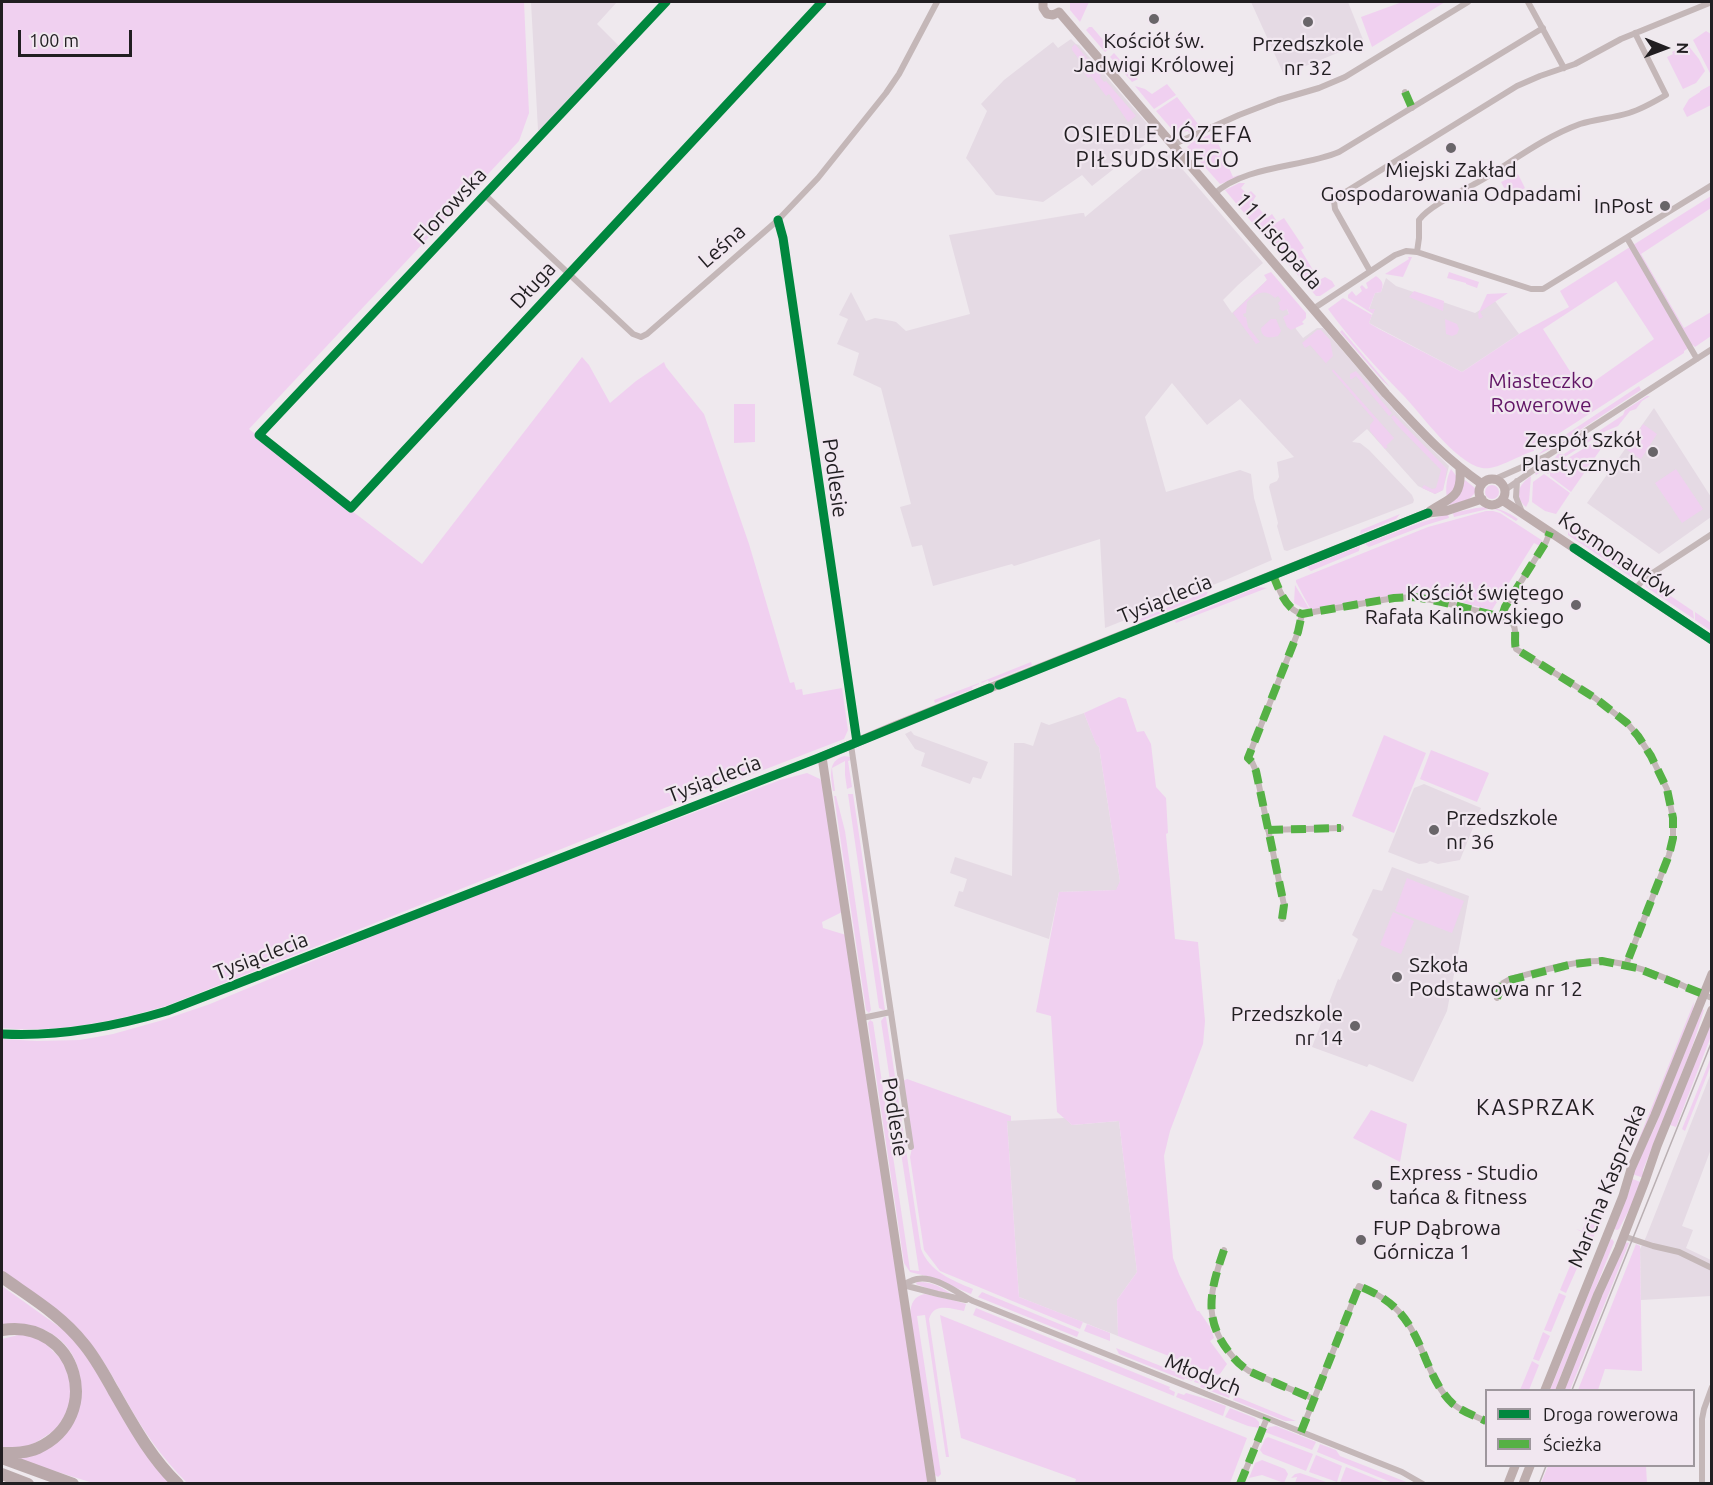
<!DOCTYPE html>
<meta charset="utf-8">
<style>
body{margin:0}
#map{position:relative;width:1713px;height:1485px;overflow:hidden;background:#efe9ee;font-family:Ubuntu,sans-serif}
canvas{display:block}
.frame{position:absolute;inset:0;border:3px solid #211e21;pointer-events:none}
.legend{position:absolute;left:1485px;top:1389px;width:210px;height:78px;box-sizing:border-box;background:#f1e7f0;border:2px solid #9e979d;margin:0;padding:8px 10px;list-style:none;font-size:18px;color:#211e21}
.legend li{display:flex;align-items:center;gap:12px;height:30px}
.legend b{width:30px;border:2px solid #9e979d}
.north{position:absolute;left:1635px;top:18px;width:60px;height:60px;-webkit-text-stroke:4px #f1e7f0;paint-order:stroke;rotate:91deg;font-size:16px;font-weight:700;line-height:24px;text-align:center;color:#211e21}
.north::after{content:'';display:block;margin:auto;width:21px;height:27px;background:#211e21;clip-path:polygon(50% 0,100% 100%,50% 72%,0 100%)}
.scale{position:absolute;left:18px;top:30px;width:114px;height:27px;box-sizing:border-box;border:3px solid #211e21;border-top:0;padding-left:8px;font-size:18px;line-height:21px;white-space:nowrap;color:#211e21;-webkit-text-stroke:4px #f1e7f0;paint-order:stroke}
</style>
<div id="map">
<canvas width="1713" height="1485"></canvas>
<div class="frame"></div>
<ul class="legend">
<li><b style="height:8px;background:#00873e"></b>Droga rowerowa</li>
<li><b style="height:8px;background:#55b145"></b>Ścieżka</li>
</ul>
<div class="north">N</div>
<div class="scale">100 m</div>
</div>
<script>
const ctx = document.querySelector('canvas').getContext('2d');
ctx.lineJoin = 'round';
function paint(path, color) {
  ctx.fillStyle = color;
  ctx.fill(path, 'evenodd');
}
function trace(path, color, width, dash) {
  ctx.strokeStyle = color;
  ctx.lineWidth = width;
  ctx.lineCap = dash ? 'butt' : 'round';
  ctx.setLineDash(dash || []);
  ctx.stroke(path);
}
function write(font, color, halo, rows, align = 'center') {
  ctx.font = font + ' Ubuntu,sans-serif';
  ctx.lineWidth = 4.5;
  ctx.setLineDash([]);
  ctx.textBaseline = 'middle';
  ctx.strokeStyle = halo;
  ctx.fillStyle = color;
  for (const [text, x, y, turn = 0] of rows) {
    ctx.save();
    ctx.translate(x, y);
    ctx.rotate((+turn || 0) * Math.PI / 180);
    ctx.textAlign = isNaN(turn) ? turn : align;
    if (halo) ctx.strokeText(text, 0, 0);
    ctx.fillText(text, 0, 0);
    ctx.restore();
  }
}
const built = new Path2D(`
 M531,2H617L597,24L620,47L542,132L538,130Z
 M1251,2H1348L1364,42L1284,75Z
 M1071,39L1076,44L1079,45L1157,135L1092,186L1082,175L1043,202L996,195L966,158L987,111L981,104L1004,80L1053,42L1058,48Z
 M1166,150L1263,263L1238,285L1223,300L1232,313L1267,280L1283,301L1296,329L1303,338L1317,328H1323L1401,418L1449,466L1443,490L1435,494L1418,486L1367,429L1352,442L1360,443L1369,450L1412,495L1414,500L1413,503L1287,551L1284,550L1277,526L1278,523L1269,487L1270,484L1277,481L1279,477L1277,462L1294,457L1240,399L1207,425L1172,383L1145,417L1166,492L1240,470L1251,474L1254,498L1272,560L1228,579L1105,628L1100,539L1014,566L1012,564L933,586L922,545L912,547L900,507L911,504L881,388L853,375L859,353L837,344L848,319L839,315L851,292L866,321L875,318L892,321L896,322L906,331L970,314L949,235L1081,213H1084L1085,217Z
 M1386,278L1396,286L1475,313L1495,301L1519,334L1462,372L1369,323L1374,310H1369L1375,293L1381,292Z
 M1654,408L1711,497V517L1659,554L1587,503Z
 M1084,713L1096,743L1099,747L1120,881L1117,890L1059,892L1049,939L954,906L959,891L963,892L967,879L950,873L955,857L1012,876L1014,743H1024L1033,746L1041,722L1049,725Z
 M911,731L914,735L988,762L981,779L973,777L970,784L921,766L925,753L915,749L905,734Z
 M1424,784L1481,808L1460,860L1438,864L1430,861L1427,863L1419,864L1388,852L1414,788Z
 M1392,867L1469,896L1447,1011L1413,1082L1369,1064L1367,1067L1312,1047L1338,979L1340,980L1358,939L1352,935L1373,889L1382,891Z
 M1711,1073V1149L1682,1226L1693,1230L1686,1248L1711,1260V1296L1641,1300L1640,1249L1646,1237Z
 M1065,1118L1072,1125L1119,1121L1137,1272L1117,1300L1118,1336L1019,1297L1007,1121Z`);
const green = new Path2D(`
 M2,2H524L529,113L519,141L249,429L352,511L422,564L582,357L589,365L610,403L636,381L664,362L666,367L704,414L749,544L790,683L794,682L796,690L802,689L803,695L842,688L848,730L844,739L662,809L166,1006C112,1022 58,1033 2,1028Z
 M1070,2H1089L1080,22L1070,10Z
 M1402,2H1445L1372,47L1361,17Z
 M1089,27H1092L1110,48L1105,52L1086,30Z
 M1706,31L1711,34V75L1693,40Z
 M1075,44L1101,75L1100,77L1104,82L1106,81L1136,116L1128,122L1109,94L1106,96L1091,76L1088,78L1082,70L1080,61L1072,50V47Z
 M1687,44L1699,59L1705,71L1696,83L1683,89L1667,57L1673,54L1672,52Z
 M1114,53L1135,77L1138,79L1132,82L1110,57Z
 M1167,84L1176,95L1154,109L1135,86L1145,89L1152,94Z
 M1711,85V105L1687,117L1683,109L1689,99L1700,92V91Z
 M1177,97L1198,124L1199,129L1189,133L1188,131L1175,133L1156,111Z
 M1218,131L1220,133L1215,136L1233,177L1239,175L1238,178L1220,184L1187,147L1192,142Z
 M1518,174L1525,188L1509,197L1501,182Z
 M1239,183H1245L1241,188L1247,194L1251,191L1256,196L1253,201L1267,218L1272,214L1276,220L1259,231L1225,190Z
 M1711,196V208L1641,254L1684,328L1711,312V336L1695,347L1693,345L1684,351V353L1544,443L1539,449L1536,442L1532,444L1534,451C1519,455 1496,471 1482,468C1454,462 1421,413 1401,393C1376,367 1350,339 1328,309L1343,298L1372,315L1369,323L1379,329L1462,372L1519,334L1569,307L1560,291ZM1616,281L1654,339L1582,390L1543,329Z
 M1284,218L1304,248L1301,250L1319,280L1325,277L1332,281L1335,286L1320,296H1316L1289,265L1295,260L1293,256L1291,257L1289,255L1288,256L1290,258L1286,257L1284,259L1261,232Z
 M1408,257H1412L1403,277L1385,274L1409,259Z
 M1271,272L1306,313V318L1302,322L1304,324L1291,330L1287,327L1283,317L1289,314L1287,309L1283,311L1279,309L1280,307L1278,303L1281,300L1278,296L1275,298C1265,288 1256,293 1247,302L1246,313L1243,314L1244,317H1246L1248,327L1260,342L1256,344L1233,313L1267,280L1264,275Z
 M1449,272L1479,282L1477,288L1466,284V283L1447,278Z
 M1376,276C1383,281 1384,284 1381,292L1375,293L1369,309H1375L1373,314L1348,298V295L1352,291L1356,296L1362,291L1360,287L1362,285L1366,289L1368,288L1366,283Z
 M1414,291L1444,301L1443,311L1409,297Z
 M1508,293L1480,312L1483,317L1479,319L1478,314L1487,294Z
 M1271,319H1276L1281,331L1278,336C1270,338 1261,339 1261,328Z
 M1445,319L1457,324L1459,329L1457,334L1452,336L1446,334Z
 M1317,330H1321L1330,340L1333,356L1326,363L1330,368L1310,345L1305,348L1302,343Z
 M1342,330L1390,387L1383,381L1340,332Z
 M1333,369L1394,438L1386,446L1388,447L1385,449L1370,431V425L1374,420L1332,371Z
 M1356,371L1392,413L1389,416L1356,376L1352,379H1350V374Z
 M1639,386L1641,390L1554,447L1527,460V458L1540,453L1547,447Z
 M1647,396H1650L1642,401L1636,409L1630,411L1618,426L1606,431L1536,475L1535,473L1551,462L1558,454H1564L1623,415L1625,410Z
 M734,404H755V442L734,443Z
 M1394,415L1447,469L1443,490L1435,494L1422,488L1424,485L1432,489L1436,488L1441,470L1396,424L1391,417Z
 M1643,424L1657,434L1641,459L1627,450Z
 M1614,430L1571,492L1550,476V473L1547,474V471Z
 M1451,469L1457,477V487L1447,497C1445,489 1447,476 1451,469Z
 M1676,469L1703,509L1682,523L1655,483Z
 M1544,474L1570,493L1556,514L1545,511L1532,502L1533,482Z
 M1531,476L1529,501L1526,507C1513,496 1519,484 1531,476Z
 M1465,480L1475,488V493L1468,500L1450,505L1449,503L1460,493Z
 M1485 492a7 7 0 1 1 14 0a7 7 0 1 1-14 0Z
 M1487,507C1499,508 1508,512 1518,519L1516,521L1500,511L1492,508L1454,517L1453,513L1476,508Z
 M1486,511H1493L1500,513L1543,541L1540,546L1534,543L1492,610C1462,603 1430,592 1399,594L1311,610L1296,582V580L1428,527Z
 M1400,514L1396,519L1360,534L1361,530Z
 M1448,514L1449,518L1426,525L1369,547L1365,544L1419,523Z
 M1570,522L1645,574L1639,577H1631L1568,535V526Z
 M1360,546L1359,551L1311,571L1307,567Z
 M1647,580L1693,611L1694,619L1646,587L1645,584Z
 M1295,585L1310,610L1301,607L1294,603Z
 M1258,587L1267,588L1176,623L1175,621Z
 M1208,591L1207,594L1205,596L1141,621L1137,620Z
 M1695,612L1711,623V631L1695,620Z
 M1031,662L1032,665L989,682L988,680L982,683L981,682Z
 M979,683V684L972,687L973,689L935,703L934,700Z
 M1119,697L1126,699L1137,732L1144,731L1151,744L1156,787L1166,798L1168,833L1166,834L1175,939L1198,942L1205,1021L1203,1044L1170,1131L1164,1156L1173,1258L1179,1274L1197,1311H1199L1210,1327L1214,1338L1210,1341L1227,1364L1220,1374L1217,1375L1118,1336L1117,1300L1137,1272L1119,1121L1072,1125L1057,1112L1051,1016L1036,1012L1059,892L1116,890L1120,881L1099,747L1096,744L1084,713Z
 M1384,735L1426,753L1394,833L1352,816Z
 M1431,750L1489,773L1477,802L1420,779Z
 M844,756L850,757L851,760L848,761L852,787L847,789L845,775V761L832,768L835,791H833C831,777 827,761 844,756Z
 M807,773L820,779L824,785L842,912L822,922L823,928L846,935L928,1483H187C163,1459 143,1431 127,1402C117,1385 108,1367 96,1351C72,1317 35,1295 2,1271V1039L37,1041L80,1040L113,1034L163,1020L210,1004L418,917L780,780Z
 M848,794H853L885,1010H883L879,1008Z
 M834,796H836L845,831L871,1010L869,1013L866,1010Z
 M1407,878L1464,901L1452,933L1395,911Z
 M1393,912L1414,921L1401,954L1380,945Z
 M1694,1002L1693,1009L1628,1172L1626,1171Z
 M1702,1009L1704,1010L1692,1047L1643,1170L1644,1178L1632,1174L1654,1129Z
 M884,1017H886L921,1249C930,1272 952,1280 973,1289L971,1294L930,1277L910,1272L904,1263L868,1023L870,1020L873,1022L910,1270L919,1271L881,1021Z
 M1711,1021V1036L1676,1127L1670,1125Z
 M1711,1057V1065L1685,1131L1682,1129Z
 M907,1079L1011,1116V1121H1007L1019,1297L1083,1322L1080,1329L940,1271L924,1250L910,1157L912,1148L903,1081Z
 M1371,1110L1407,1124L1400,1162L1353,1138Z
 M1630,1178L1643,1183L1619,1229L1617,1230L1614,1229L1615,1227L1631,1186Z
 M1593,1211L1601,1214L1594,1236L1592,1238L1582,1235V1232L1576,1229L1582,1231L1588,1215L1591,1216Z
 M1612,1239L1614,1242L1555,1390H1550L1610,1240Z
 M1625,1242L1629,1243L1570,1390H1564L1623,1243Z
 M1636,1244L1640,1246V1249L1642,1371L1605,1369L1598,1390H1578Z
 M1575,1254L1582,1257L1566,1293L1560,1290Z
 M917,1282C931,1281 942,1287 953,1295L932,1290L916,1284Z
 M2,1286L65,1331L82,1348L172,1483H93L19,1460L18,1458L35,1455L80,1398C86,1349 49,1318 2,1325Z
 M982,1292L1079,1332L1077,1337L978,1297Z
 M1559,1293L1566,1296L1551,1332L1544,1330Z
 M925,1294L953,1300L966,1304L964,1311C951,1309 934,1302 929,1319L949,1457H946L925,1315L917,1316L941,1474L938,1477L935,1475L910,1314C911,1303 914,1296 925,1294Z
 M976,1308L1170,1387L1169,1389L1175,1392L1174,1396L973,1315Z
 M940,1315L1247,1438L1230,1483H1075L1076,1479L961,1438Z
 M1087,1324L1110,1333V1341L1084,1331Z
 M1543,1332L1550,1336L1539,1361L1533,1359Z
 M22,1334L42,1340L65,1363L71,1381L70,1404L63,1421L55,1430L35,1443L21,1448H2V1339Z
 M1116,1348L1193,1379L1192,1381L1185,1378L1184,1380L1119,1354Z
 M1532,1361L1539,1365L1529,1390H1520Z
 M1195,1380L1230,1395L1229,1398L1200,1387L1201,1384L1194,1382Z
 M1178,1393L1184,1395L1186,1393L1210,1400L1226,1406L1223,1416L1176,1397Z
 M1235,1396L1296,1421H1285L1233,1400Z
 M1230,1408L1255,1418L1259,1422V1428L1248,1426L1225,1417Z
 M1276,1426L1316,1442L1312,1450L1265,1432L1269,1427Z
 M1268,1437L1313,1454L1306,1471L1263,1454L1260,1450L1265,1439Z
 M1320,1444L1336,1450L1340,1456L1409,1483H1393L1317,1452Z
 M1316,1455L1342,1466L1337,1482L1309,1472Z
 M1262,1460L1285,1469L1288,1474L1284,1483L1262,1475L1249,1478L1255,1463Z
 M1548,1466H1646L1647,1483H1541Z
 M1346,1467L1386,1483H1340Z
 M1300,1473L1326,1482L1328,1483H1295L1297,1477L1291,1478L1295,1474Z`);
const street = new Path2D(`
 M666,2L259,435L351,508L822,2
 M1528,2L1564,68
 M1405,92L1412,108
 M1172,145L1239,115L1278,100L1319,88L1345,77L1468,2
 M1214,194C1246,165 1301,168 1339,152L1543,28
 M485,195L633,334L641,337L647,334L778,220L818,178L886,93L899,74L937,2
 M778,220L783,238L857,742
 M1627,238L1697,359
 M1417,252L1419,238V220C1430,205 1464,190 1480,181C1513,161 1544,137 1580,124C1596,119 1613,118 1629,113C1642,109 1654,102 1666,95L1635,33
 M1370,271L1335,209L1334,201L1339,196L1517,86L1540,76L1575,64L1621,39L1712,2
 M1313,309L1395,255L1406,251L1417,252L1531,289H1543L1712,185
 M1495,479L1547,456L1712,349
 M1517,481L1516,497L1522,512
 M1505,490L1535,469L1545,458
 M1273,575C1279,589 1285,609 1302,614L1394,598L1415,597L1442,602L1509,619C1519,627 1513,639 1516,649L1595,698L1627,723L1638,736L1651,756L1667,789L1673,818V838L1669,855L1626,965
 M1635,589L1645,578L1712,534
 M1502,616L1505,607L1546,542L1550,532
 M851,745L911,1147
 M1268,830L1341,828
 M1282,919L1284,905L1256,771L1252,762L1248,758L1298,632L1302,614
 M1497,998L1503,983L1510,979C1537,972 1575,960 1602,961C1636,962 1679,985 1712,998
 M862,1018L891,1012
 M2,1034C59,1037 113,1027 167,1011L822,757
 M1623,1236L1653,1246L1679,1252L1712,1268
 M1224,1250C1211,1288 1202,1318 1229,1352C1235,1360 1241,1366 1249,1371C1270,1381 1293,1390 1314,1399
 M902,1285C907,1283 912,1280 917,1279C935,1275 957,1293 973,1301L1402,1472L1423,1484
 M903,1285L938,1294L966,1300
 M1301,1432L1359,1286C1399,1302 1411,1323 1426,1360C1433,1376 1440,1392 1453,1404C1463,1412 1475,1416 1486,1421
 M1240,1484L1267,1418
 M1702,1484V1419L1704,1409L1712,1387`);
const secondary = new Path2D(`
 M1043,2V8L1047,14L1053,15L1059,12
 M1059,12L1386,394C1418,428 1443,457 1482,484
 M1479 492a13 13 0 1 1 26 0a13 13 0 1 1-26 0Z
 M1502,500L1712,640
 M1430,511C1451,497 1462,498 1460,469
 M1545,1390L1623,1196L1631,1169L1655,1115L1712,974
 M1560,1390L1598,1294L1619,1248L1645,1181L1657,1146L1712,1010
 M932,1484L822,757L897,725L1428,513L1446,511L1482,499
 M1508,1484L1515,1466
 M1523,1484L1530,1466`);
const highway = new Path2D(`
 M2,1277C30,1297 61,1315 83,1343C95,1357 104,1374 113,1390C132,1423 150,1457 178,1484
 M2,1330C77,1318 105,1417 38,1448C27,1453 14,1453 2,1453
 M2,1458L73,1484
 M2,1474L28,1484`);
const tram = new Path2D(`
 M1572,1390L1712,1041
 M1539,1484L1546,1466`);
const quiet = new Path2D(`
 M1405,92L1412,108
 M1273,575C1279,589 1285,609 1302,614L1394,598L1415,597L1442,602L1509,619C1519,627 1513,639 1516,649L1595,698L1627,723L1638,736L1651,756L1667,789L1673,818V838L1669,855L1626,965
 M1502,616L1505,607L1546,542L1550,532
 M1268,830L1341,828
 M1282,919L1284,905L1256,771L1252,762L1248,758L1298,632L1302,614
 M1497,998L1503,983L1506,981L1573,964L1602,961L1637,968L1703,994
 M1224,1250C1211,1288 1202,1318 1229,1352C1235,1360 1241,1366 1249,1371C1270,1381 1293,1390 1314,1399
 M1301,1432L1359,1286C1399,1302 1411,1323 1426,1360C1433,1376 1440,1392 1453,1404C1463,1412 1475,1416 1486,1421
 M1240,1484L1267,1418`);
const cycleway = new Path2D(`
 M666,2L259,435L351,508L822,2
 M778,220L783,238L857,742
 M1574,548L1712,640
 M999,685L1428,513
 M2,1034C59,1037 113,1027 167,1011L816,759L990,688`);
const markers = [
 [1154,19,6,"#696569"],
 [1308,22,6,"#696569"],
 [1451,148,6,"#696569"],
 [1665,206,6,"#696569"],
 [1653,452,6,"#696569"],
 [1576,605,6,"#696569"],
 [1434,830,6,"#696569"],
 [1397,977,6,"#696569"],
 [1355,1026,6,"#696569"],
 [1377,1185,6,"#696569"],
 [1361,1240,6,"#696569"]
];
const poiNames = [
 ["Kościół św.",1154,41,"center"],
 ["Jadwigi Królowej",1154,65,"center"],
 ["Przedszkole",1308,44,"center"],
 ["nr 32",1308,68,"center"],
 ["Miejski Zakład",1451,170,"center"],
 ["Gospodarowania Odpadami",1451,194,"center"],
 ["InPost",1653,206],
 ["Zespół Szkół",1641,440],
 ["Plastycznych",1641,464],
 ["Kościół świętego",1564,593],
 ["Rafała Kalinowskiego",1564,617],
 ["Przedszkole",1446,818,"left"],
 ["nr 36",1446,842,"left"],
 ["Szkoła",1409,965,"left"],
 ["Podstawowa nr 12",1409,989,"left"],
 ["Przedszkole",1343,1014],
 ["nr 14",1343,1038],
 ["Express - Studio",1389,1173,"left"],
 ["tańca & fitness",1389,1197,"left"],
 ["FUP Dąbrowa",1373,1228,"left"],
 ["Górnicza 1",1373,1252,"left"]
];
const streetNames = [
 ["Florowska",450,206,-47],
 ["11 Listopada",1279,241,49],
 ["Leśna",722,246,-41],
 ["Długa",533,285,-47],
 ["Podlesie",835,478,82],
 ["Kosmonautów",1617,555,34],
 ["Tysiąclecia",1165,599,-22],
 ["Tysiąclecia",714,779,-21],
 ["Tysiąclecia",261,956,-21],
 ["Podlesie",895,1117,81],
 ["Marcina Kasprzaka",1607,1186,-68],
 ["Młodych",1203,1375,22]
];
const parkNames = [
 ["Miasteczko",1541,381],
 ["Rowerowe",1541,405]
];
const neighbourhoodNames = [
 ["OSIEDLE JÓZEFA",1158,135],
 ["PIŁSUDSKIEGO",1158,160],
 ["KASPRZAK",1536,1108]
];
paint(built, '#e5dae4');
paint(green, '#f0d0f0');
trace(street, '#c4b7b8', 6);
trace(secondary, '#bdadad', 9);
trace(highway, '#baa9ab', 12);
trace(tram, '#b9afb2', 1.5);
trace(quiet, '#55b145', 8, [15, 8]);
trace(cycleway, '#00873e', 9);
for (const [x, y, r, color] of markers) {
  const dot = new Path2D();
  dot.arc(x, y, r, 0, 2 * Math.PI);
  ctx.fillStyle = color;
  ctx.fill(dot);
  trace(dot, '#f1e7f0', 2);
}
write('21px', '#211e21', '#f1e7f0', poiNames, 'right');
write('21px', '#211e21', '#f1e7f0', streetNames);
write('21px', '#621666', '#f1e7f0', parkNames);
ctx.letterSpacing = '1.5px';
write('22px', '#211e21', '#f1e7f0', neighbourhoodNames);
ctx.letterSpacing = '0px';
</script>
